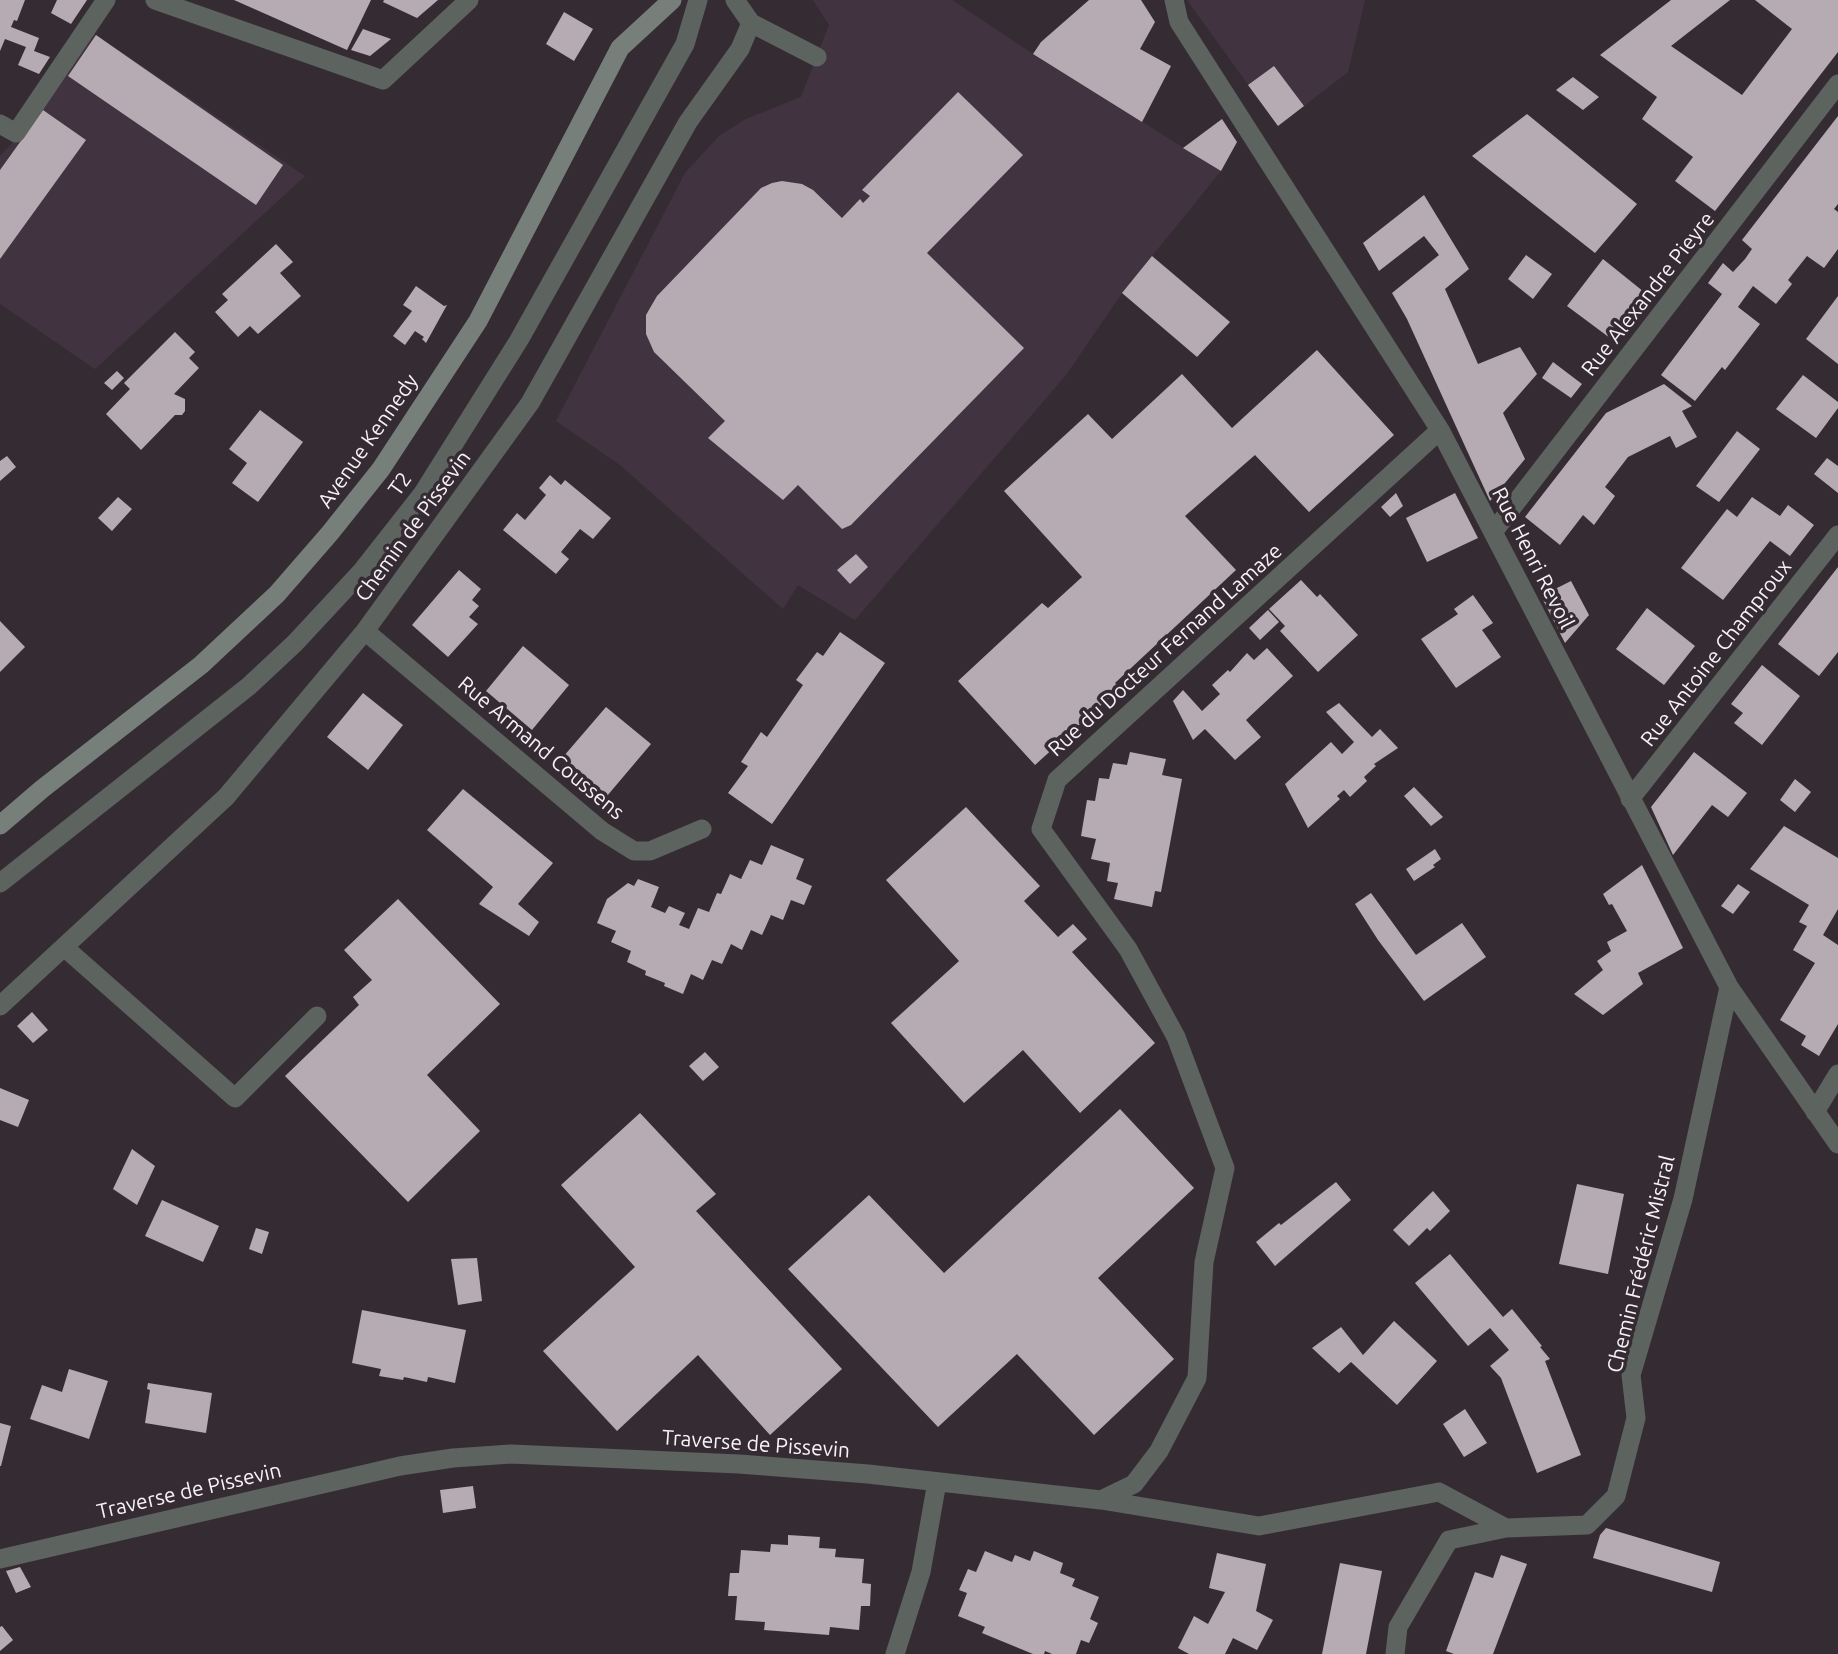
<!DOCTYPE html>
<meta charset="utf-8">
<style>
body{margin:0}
canvas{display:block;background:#352c33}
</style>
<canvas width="1838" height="1654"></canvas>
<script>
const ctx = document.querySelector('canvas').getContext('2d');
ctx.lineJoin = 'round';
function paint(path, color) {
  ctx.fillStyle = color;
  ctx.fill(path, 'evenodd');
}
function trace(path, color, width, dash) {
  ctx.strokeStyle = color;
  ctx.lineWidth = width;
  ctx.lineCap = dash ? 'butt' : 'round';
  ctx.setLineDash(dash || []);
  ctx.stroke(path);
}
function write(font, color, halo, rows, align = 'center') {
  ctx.font = font + ' Ubuntu,sans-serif';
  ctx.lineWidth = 7;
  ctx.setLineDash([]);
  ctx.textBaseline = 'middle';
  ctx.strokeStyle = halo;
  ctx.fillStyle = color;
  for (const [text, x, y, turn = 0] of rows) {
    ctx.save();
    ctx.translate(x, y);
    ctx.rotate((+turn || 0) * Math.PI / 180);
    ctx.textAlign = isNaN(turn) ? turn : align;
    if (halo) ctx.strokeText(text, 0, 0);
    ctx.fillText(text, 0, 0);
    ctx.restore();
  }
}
const built = new Path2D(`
 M813,0H952L1033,54L1221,171L1122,293L1066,375L855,620L798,585L783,609L620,465L556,421L685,173L719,136L746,119L801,97L829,25Z
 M1187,0H1365L1348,72L1278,126Z
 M90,31L305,176L95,369L0,304V156L15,140Z`);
const building = new Path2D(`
 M0,0H25L17,21L14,20L11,27L39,38L34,51L50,57L39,74L18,65L26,47L5,39L0,51Z
 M57,0H87L71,24L51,13Z
 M234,0H371L347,50Z
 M384,0H438L417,18L383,2Z
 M1089,0H1141L1155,22L1140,49L1171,66L1142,122L1033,54L1041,42Z
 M1671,0H1730L1671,46L1742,95L1792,29L1755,0H1838V52L1715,211L1675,181L1693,157L1642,119L1657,97L1600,55Z
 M564,12L593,29L574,61L546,44Z
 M363,29L391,39L370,56L351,50Z
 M96,35L283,165L256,205L68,76Z
 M1274,66L1304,106L1278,126L1248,85Z
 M1573,77L1599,97L1583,110L1556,90Z
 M958,92L1023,155L927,253L1024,348L851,525L842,529L798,485L783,500L708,438L725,421L654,352L646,334V315L657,296L761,188L772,183L782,181L802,184L813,190L842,218L860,199L863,203L870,196L862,190Z
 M43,110L86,140L0,259V170Z
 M1527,114L1637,204L1595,253L1472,156Z
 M1838,116V204L1834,209L1838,212V249L1824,268L1807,256L1788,280L1792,284L1776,304L1753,286L1738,307L1760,324L1725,370L1722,367L1695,401L1661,375L1722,294L1708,283L1723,263L1733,272L1745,259L1752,249L1742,240Z
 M1222,119L1237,142L1221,171L1183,148Z
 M1424,195L1469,269L1445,289L1478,364L1520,347L1537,374L1503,413L1525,459L1490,501L1407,319L1392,293L1439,255L1424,236L1379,271L1363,243Z
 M276,244L293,262L280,273L301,296L258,334L250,326L238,337L215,312L228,300L222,294Z
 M1526,255L1552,274L1533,299L1508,279Z
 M1152,256L1230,322L1197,357L1122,293Z
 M1603,259L1649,296L1614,341L1567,306Z
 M416,286L444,306L447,305L426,343L422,339L424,337L415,331L405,345L393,336L412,311L403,305Z
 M1838,296V364L1806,339Z
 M175,332L195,352L189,358L199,368L174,394L185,399V411L182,415H175L141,450L106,414L130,389L124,383Z
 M1317,350L1394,435L1309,512L1255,455L1185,516L1236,570L1115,683L1120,688L1035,765L958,681L1042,603L1048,608L1082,577L1004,491L1088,414L1112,439L1182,374L1232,428Z
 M1553,362L1582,384L1571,398L1542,378Z
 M117,371L124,378L112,390L104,383Z
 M1803,375L1838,402V408L1816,438L1776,409Z
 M1664,384L1692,406L1682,411L1697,437L1676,448L1670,436L1628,457L1605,487L1615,496L1594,525L1583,515L1560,545L1525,517L1606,413Z
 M260,410L303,442L258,502L232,483L247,463L229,449Z
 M1737,431L1760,449L1719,502L1696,486Z
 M7,456L16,467L0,481V461Z
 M1827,458L1838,466V493L1814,474Z
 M550,475L561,485L565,480L611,518L593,539L580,529L561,552L569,559L556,574L503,530L517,513L525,520L546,495L539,488Z
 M1396,493L1403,506L1390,517L1381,507Z
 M1455,493L1478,538L1427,562L1406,518Z
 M118,497L132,509L112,531L98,518Z
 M1752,497L1780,516L1788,505L1814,525L1790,556L1770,541L1723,600L1681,568L1727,509L1737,517Z
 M856,554L868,567L850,584L837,570Z
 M1838,567V652L1819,676L1778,644Z
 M459,570L481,589L472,600L479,606L469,617L478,624L448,657L412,625Z
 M1301,580L1317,597L1320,594L1358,635L1318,672L1280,631L1285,626L1269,609Z
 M1571,581L1589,615L1565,643L1541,596Z
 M1473,595L1493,623L1482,630L1501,657L1456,688L1421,639L1458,614L1454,609Z
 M1647,608L1695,646L1664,685L1616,649Z
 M1268,610L1279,622L1260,640L1249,628Z
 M0,621L25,647L0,672Z
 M840,632L885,663L772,824L728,793L748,766L741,762L761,732L767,737L803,685L796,680L817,652L823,656Z
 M523,646L569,685L532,730L486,691Z
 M1267,648L1293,676L1246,720L1261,737L1235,760L1205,729L1193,740L1173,701L1183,690L1202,711L1220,694L1212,685L1228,670L1230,672L1247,653L1254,660Z
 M1762,665L1800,696L1762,745L1734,723L1743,713L1731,704Z
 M363,693L403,725L368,770L327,737Z
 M1339,703L1372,737L1380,729L1398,748L1374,764L1376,766L1364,777L1367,781L1350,797L1344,790L1337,796L1340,799L1308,828L1285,784L1331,742L1342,754L1354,742L1326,712Z
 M606,707L651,744L607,796L563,757Z
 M1130,752L1166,759L1162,775L1182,779L1161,892L1155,891L1152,907L1114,899L1118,883L1107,881L1110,863L1091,859L1096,839L1081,836L1087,800L1095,801L1099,778L1109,779L1113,763L1127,765Z
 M1694,752L1747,793L1728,817L1712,805L1673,855L1651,807Z
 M1795,779L1811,792L1795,812L1780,800Z
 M1414,787L1443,817L1431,826L1404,796Z
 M463,789L553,863L518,904L539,922L529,936L479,904L493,887L427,830Z
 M966,807L1040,886L1024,901L1058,937L1073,924L1087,939L1072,952L1155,1043L1080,1113L1023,1050L964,1103L891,1023L959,961L886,880Z
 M1784,826L1838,858V909L1823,935L1838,945V1024L1819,1056L1801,1045L1806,1036L1780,1020L1815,963L1793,950L1807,926L1799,922L1809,905L1750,869Z
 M771,845L804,859L796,879L812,886L804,905L791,900L783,920L771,915L762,935L751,930L742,950L731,944L722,964L712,960L703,980L691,974L683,994L664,986L665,983L645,975L646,971L627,962L631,951L611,942L616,931L597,923L607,899L628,883L634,886L638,879L659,887L651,907L665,913L669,906L685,913L679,925L689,929L698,908L709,912L717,893L721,894L730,874L741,879L750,860L762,865Z
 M1435,849L1441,859L1433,865L1435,867L1414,881L1406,869Z
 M1642,865L1683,948L1638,973L1643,984L1603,1015L1574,994L1603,970L1597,961L1611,951L1607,942L1627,931L1612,904L1609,905L1603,894Z
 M1738,884L1750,892L1733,914L1721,906Z
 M1371,893L1416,955L1462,923L1486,957L1424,1001L1378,940L1355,904Z
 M398,899L500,1004L427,1075L480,1131L408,1202L285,1076L359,1005L353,997L372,980L344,950Z
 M32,1012L48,1030L33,1043L17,1026Z
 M705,1052L719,1067L703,1081L689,1066Z
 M0,1088L29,1100L18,1127L0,1120Z
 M1120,1109L1194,1188L1098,1278L1174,1359L1094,1435L1017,1354L938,1427L788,1269L869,1195L944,1273Z
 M640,1113L716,1194L696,1211L842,1369L770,1435L698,1355L617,1431L543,1351L635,1267L561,1185Z
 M132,1149L155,1166L137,1205L113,1189Z
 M1336,1182L1351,1200L1275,1266L1256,1242L1279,1223L1281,1225Z
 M1577,1184L1624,1194L1608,1274L1559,1264Z
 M1433,1191L1450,1211L1430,1231L1427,1228L1409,1246L1393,1230Z
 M162,1200L219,1226L203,1262L145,1236Z
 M256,1228L269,1232L262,1254L249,1249Z
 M1450,1254L1503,1317L1512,1309L1542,1346L1540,1347L1550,1359L1545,1361L1581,1455L1537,1473L1501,1378L1490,1366L1509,1350L1490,1328L1468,1346L1415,1283Z
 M477,1258L482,1301L458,1305L451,1259Z
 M362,1310L466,1330L455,1383L428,1377L427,1382L404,1377L403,1380L379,1376L381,1369L352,1363Z
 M1394,1321L1437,1361L1397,1405L1351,1362L1339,1373L1312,1348L1341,1327L1363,1355Z
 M69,1369L108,1381L89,1439L30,1419L42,1385L62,1392Z
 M148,1383L212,1393L206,1433L145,1423L150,1390L147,1389Z
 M1465,1409L1487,1443L1464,1457L1443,1424Z
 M0,1423L11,1426L1,1466H0Z
 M473,1486L476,1508L443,1513L440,1490Z
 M1606,1528L1720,1562L1712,1592L1593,1558L1600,1535Z
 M788,1535L820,1537L819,1548L836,1549L835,1557L864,1559L862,1583L871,1584L870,1606H861L859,1630L830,1627L829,1635L764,1630L765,1622L735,1620L737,1596H728L730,1573H739L741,1550L770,1552L771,1544L788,1545Z
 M985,1551L1012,1562L1015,1555L1030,1561L1034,1551L1063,1563L1060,1573L1075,1579L1072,1586L1099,1597L1090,1619L1098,1623L1089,1643L1081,1640L1076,1654H1052L1045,1651L1044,1654H1033L982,1633L985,1627L958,1616L967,1593L959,1590L968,1569L976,1572Z
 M1217,1553L1266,1564L1256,1611L1273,1620L1257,1650L1233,1638L1225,1654H1189L1178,1648L1194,1616L1208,1624L1225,1592L1209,1588Z
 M1501,1555L1527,1564L1493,1654H1454L1446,1651L1475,1572L1493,1578Z
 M1340,1563L1382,1571L1366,1654H1322Z
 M20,1567L31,1587L16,1593L6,1571Z
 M2,1626L13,1640L0,1651V1627Z`);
const service = new Path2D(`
 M155,0L383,80L469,0
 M0,883L249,686L295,643L361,572L423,493L519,340L685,44L698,0
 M64,947L235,1098L317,1016
 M895,1654L921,1572L937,1482`);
const minor = new Path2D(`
 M1174,0L1179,22L1440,430L1729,987L1838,1144
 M751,23L817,57
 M0,124L16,133L106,0
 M1494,531L1838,84
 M365,631L602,831L634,851H650L702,829
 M1630,799L1838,535
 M0,1006L226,797L365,631L530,403L688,122L740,49L751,23L735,0
 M1815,1112L1838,1074
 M1101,1500L1134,1484L1159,1451L1197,1378L1204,1262L1225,1168L1176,1037L1128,949L1041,829L1057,780L1440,430
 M0,1559L400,1466L453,1458L511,1454L739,1464L868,1474L1101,1500L1259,1526L1439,1492L1506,1528
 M1395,1654L1398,1627L1449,1540L1506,1528L1587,1525L1616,1496L1636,1418L1631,1375L1683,1199L1729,987`);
const secondary = new Path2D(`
 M0,825L42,789L201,665L277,594L330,533L381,469L478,321L620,48L672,0`);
const streetNames = [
 ["Rue Alexandre Pieyre",1648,294,-52],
 ["Avenue Kennedy",368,441,-55],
 ["T2",400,484,-54],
 ["Chemin de Pissevin",413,526,-54],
 ["Rue Henri Revoil",1533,558,63],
 ["Rue du Docteur Fernand Lamaze",1165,650,-42],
 ["Rue Antoine Champroux",1716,653,-52],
 ["Rue Armand Coussens",541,748,40],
 ["Chemin Frédéric Mistral",1641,1264,-76],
 ["Traverse de Pissevin",756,1444,4],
 ["Traverse de Pissevin",189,1491,-13]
];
paint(built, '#423340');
paint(building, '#b6aab3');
trace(service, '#5d635f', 19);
trace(minor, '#5d635f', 19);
trace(secondary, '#777f7a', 19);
write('21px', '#f8f2f7', '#352c33', streetNames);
</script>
